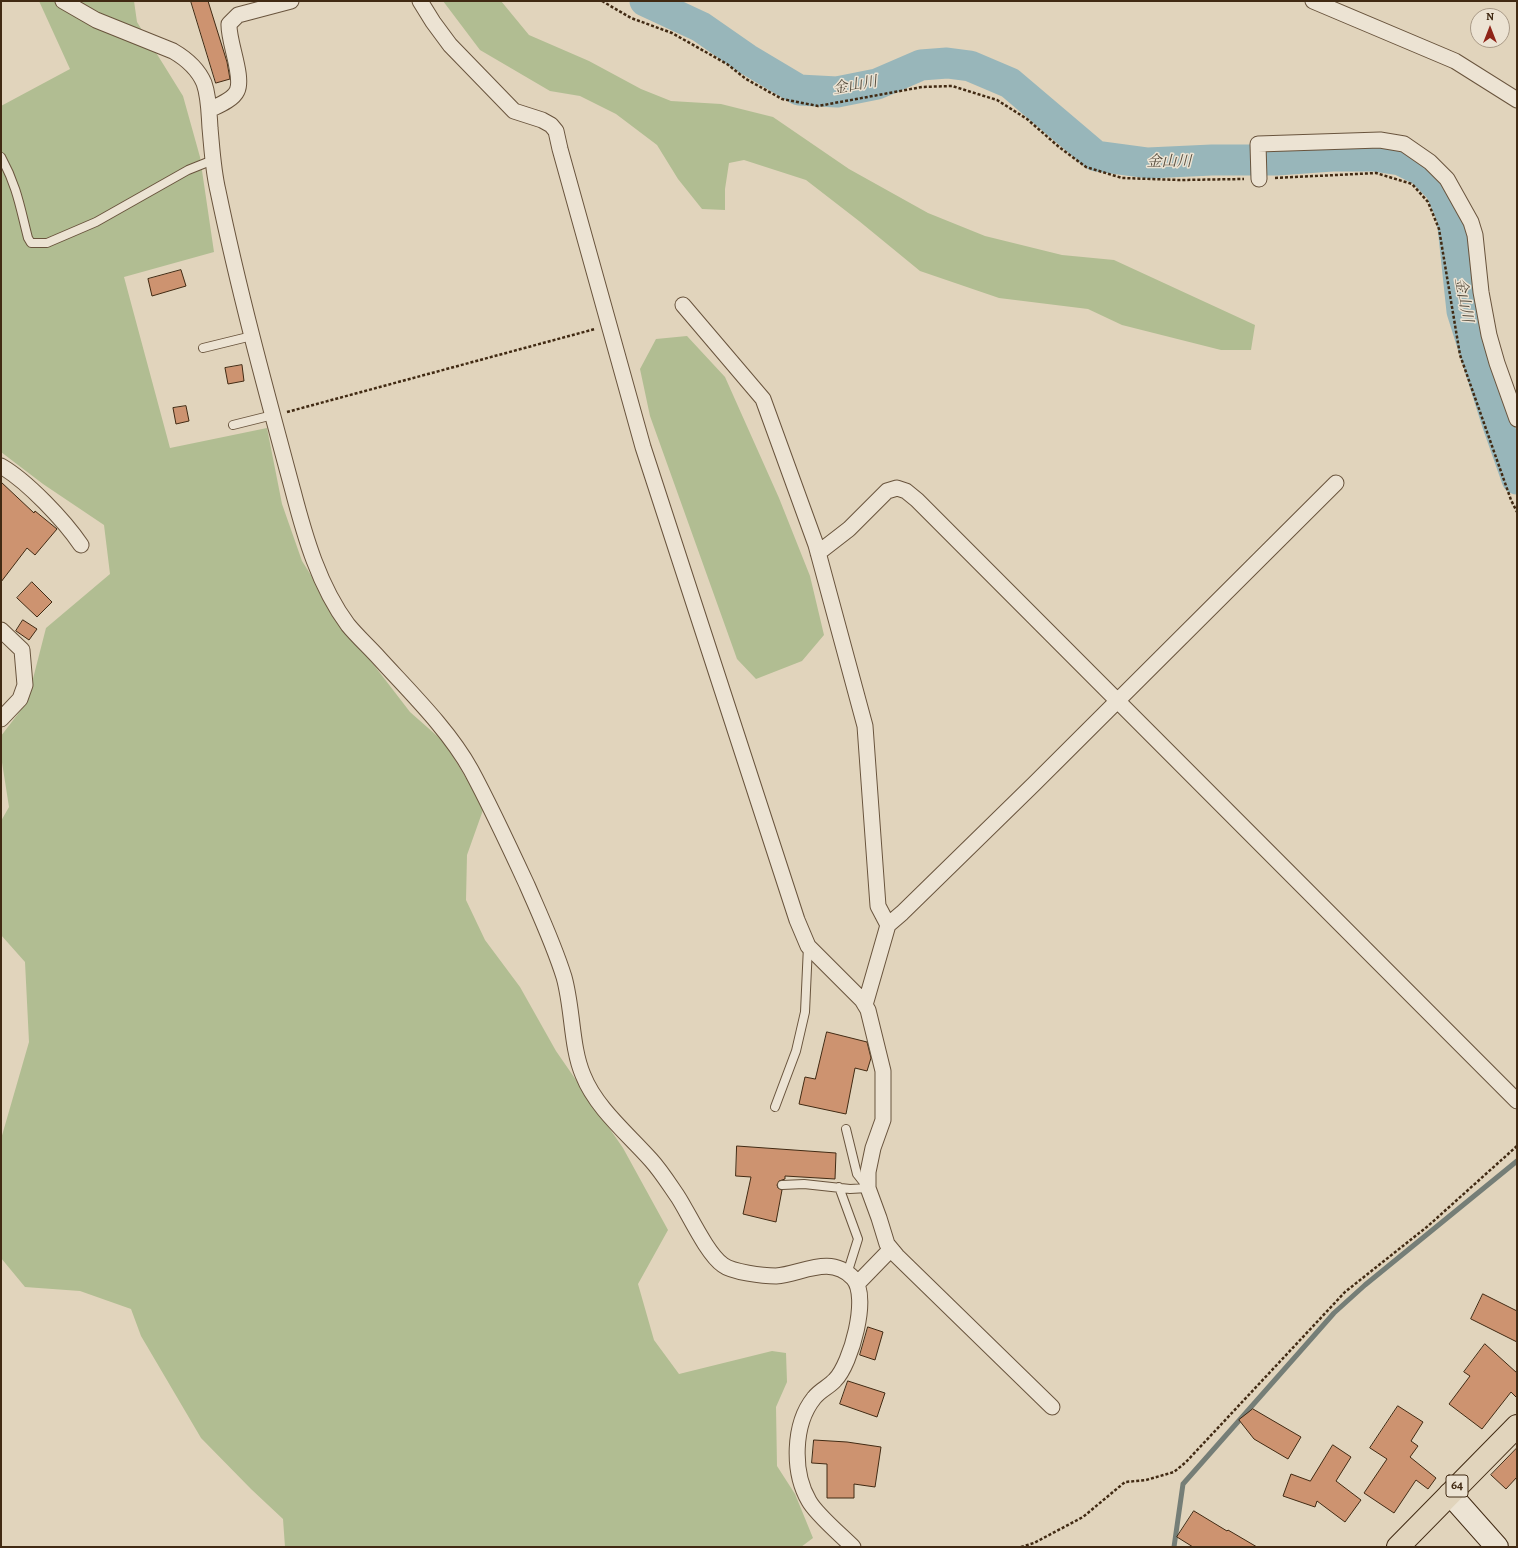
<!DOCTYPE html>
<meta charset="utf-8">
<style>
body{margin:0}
#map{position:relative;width:1518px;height:1548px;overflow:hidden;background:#e1d4bc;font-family:Alegreya,serif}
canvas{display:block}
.frame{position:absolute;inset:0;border:2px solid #412a13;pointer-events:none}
.north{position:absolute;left:1470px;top:8px;width:40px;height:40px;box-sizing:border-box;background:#ece3d3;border:1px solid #a89986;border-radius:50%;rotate:0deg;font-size:11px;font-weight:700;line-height:16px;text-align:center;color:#412a13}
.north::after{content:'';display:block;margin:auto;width:14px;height:18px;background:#8f2418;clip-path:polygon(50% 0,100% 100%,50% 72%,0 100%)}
</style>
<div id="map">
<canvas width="1518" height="1548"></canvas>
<div class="frame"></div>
<div class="north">N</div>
</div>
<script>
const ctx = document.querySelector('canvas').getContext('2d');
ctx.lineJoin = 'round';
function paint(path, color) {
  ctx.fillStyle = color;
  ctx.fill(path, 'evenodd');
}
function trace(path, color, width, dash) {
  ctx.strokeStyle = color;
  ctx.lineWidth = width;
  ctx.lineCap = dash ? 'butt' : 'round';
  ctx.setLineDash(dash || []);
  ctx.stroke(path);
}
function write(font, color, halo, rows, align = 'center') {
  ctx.font = font + ' Alegreya,"Noto Serif JP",serif';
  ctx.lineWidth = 3;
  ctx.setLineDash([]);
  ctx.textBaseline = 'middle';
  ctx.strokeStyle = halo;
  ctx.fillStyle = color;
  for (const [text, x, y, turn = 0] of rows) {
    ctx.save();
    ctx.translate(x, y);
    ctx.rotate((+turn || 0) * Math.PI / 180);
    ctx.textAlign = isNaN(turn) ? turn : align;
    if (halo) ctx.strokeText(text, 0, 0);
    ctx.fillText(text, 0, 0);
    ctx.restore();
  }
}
const green = new Path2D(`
 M39,1H134L137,22L183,96L200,157L214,252L124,277L170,448L267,428L282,504L302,561L340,621L410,712L444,742L466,778L488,796L467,855L466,900L485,940L520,987L556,1051L623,1148L668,1230L638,1284L654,1340L679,1374L772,1351L786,1353L787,1382L776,1407L777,1466L795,1494L813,1538L801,1547H285L283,1519L251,1489L201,1438L141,1336L131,1309L80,1291L25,1287L1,1258V1139L29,1042L25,962L1,935V821L9,807L1,756V736L27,702L46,628L110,574L104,525L43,484L1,452V106L70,69Z
 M443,1H501L529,35L589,61L641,89L671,101L721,104L773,117L849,169L928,213L985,236L1062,255L1114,260L1255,325L1251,350H1221L1122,325L1088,309L999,298L920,271L859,221L806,180L744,160L729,163L725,189V210L702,209L678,179L657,145L616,114L580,96L550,91L480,50Z
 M687,336L725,377L779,498L810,576L824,635L802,661L756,679L737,659L650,416L640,369L656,339Z`);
const stream = new Path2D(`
 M1174,1547L1183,1484L1334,1313L1365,1285L1517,1161`);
const river = new Path2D(`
 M645,1L701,27L747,59L799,90L837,92L877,84L921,65L947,63L970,66L1010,83L1096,156L1148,163L1212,160H1277L1332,156H1374L1400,160L1422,171L1440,189L1452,217L1462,311L1497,422L1517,479`);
const building = new Path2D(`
 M191,1H208L227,62L230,79L216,83Z
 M181,270L186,286L152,296L148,279Z
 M242,365L244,381L228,384L225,368Z
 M186,406L189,421L176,424L173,408Z
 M1,482L34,513L35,511L57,529L35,555L27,548L1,582Z
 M32,582L52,602L37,617L17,598Z
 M23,620L37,629L29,640L16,631Z
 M827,1032L867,1042L871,1058L867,1071L855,1068L846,1114L799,1104L805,1077L815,1079Z
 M737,1146L836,1153L835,1179L785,1176V1179L779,1181L777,1185L778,1188L782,1190L776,1222L743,1214L751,1177L736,1176Z
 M1483,1294L1517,1311V1342L1471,1319Z
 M868,1327L883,1332L875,1360L860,1355Z
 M1485,1344L1517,1373V1398L1511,1392L1482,1429L1449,1404L1470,1376L1464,1372Z
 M848,1381L885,1393L877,1417L840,1404Z
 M1398,1406L1423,1422L1411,1441L1418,1446L1410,1457L1436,1478L1428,1489L1416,1480L1394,1513L1364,1493L1387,1459L1370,1448Z
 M1253,1409L1301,1437L1288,1459L1254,1439L1239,1420Z
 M814,1440L847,1442L881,1447L875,1487L854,1484V1498H827V1464L812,1463Z
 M1333,1445L1351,1457L1336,1481L1361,1500L1345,1522L1317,1501L1315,1507L1283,1496L1291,1474L1310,1481Z
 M1517,1448V1477L1506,1489L1491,1475Z
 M1194,1511L1227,1531L1228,1530L1257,1547H1193L1177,1537Z`);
const path = new Path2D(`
 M602,1L631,18L672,33L727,64L746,79L782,99L818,106L922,87L952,86L997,100L1027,119L1059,147L1086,167L1122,178L1180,180L1244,179
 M1275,178L1376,173L1412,184L1428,202L1439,229L1460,355L1511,500L1517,512
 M287,412L595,329
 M1021,1547L1034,1543L1083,1517L1125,1482L1146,1480L1174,1472L1186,1462L1345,1292L1428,1226L1517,1146`);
const lane = new Path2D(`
 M1,157C17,186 20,207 28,238L31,243H47L96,222L188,170L213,160
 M203,348L252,336
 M233,425L273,415
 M775,1107L796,1051L805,1012L808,946
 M782,1185L804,1184L850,1189L868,1188L857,1174L846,1129
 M839,1187L858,1239L847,1274`);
const street = new Path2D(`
 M63,1L96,20L173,51C185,58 198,69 204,83C209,97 209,113 210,128C212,149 213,170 218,191C239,292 266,391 293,491C305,537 319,586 348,625C357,636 369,647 379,658C410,692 449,730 471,770C491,807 509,846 527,885C540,915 554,945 564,977C573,1009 571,1047 583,1075C596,1108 628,1134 651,1160C661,1171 669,1184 678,1197C689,1214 707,1254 723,1265C732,1272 763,1276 776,1276C802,1274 830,1254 853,1278C870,1296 851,1364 835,1380C829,1387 820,1390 814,1398C793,1424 792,1472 809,1501C816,1514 841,1535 853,1547
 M420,1L433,22L450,45L514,111L542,120L551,125L556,131L560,149L643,447L797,920L808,946L862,1000L868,1010L883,1071V1120L873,1148L868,1172V1188L879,1218L887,1244L897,1256L1052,1407
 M1313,1L1455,61L1517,100
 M209,110C217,106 233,100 237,91C244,77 228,41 229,24L238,15L291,1
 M1259,179L1258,144L1380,140L1404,144L1430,162L1447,179L1471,222L1475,235L1481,292L1489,335L1497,363L1517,419
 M683,305L763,399L816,545L865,726L878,906L888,925
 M1,466C27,481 64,520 81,545
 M818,553L849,529L887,491L897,488L906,491L917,500L1517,1101
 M1,630L22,650L25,685L20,699L1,719
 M865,1005L888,925L902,913L1034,784L1336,483
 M857,1284L891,1249`);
const secondary = new Path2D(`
 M1450,1494L1497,1547`);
const primary = new Path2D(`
 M1398,1547L1517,1426`);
const shields = [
 [1457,1486,22]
];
const shieldNames = [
 ["64",1457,1486]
];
const waterNames = [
 ["金山川",855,86,-10],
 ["金山川",1169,162],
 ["金山川",1463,300,80]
];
paint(green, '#b1bd92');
trace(stream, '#757e77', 5);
trace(river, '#98b6ba', 31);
paint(building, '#cd9370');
trace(building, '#412a13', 1);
trace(lane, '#69543d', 10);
trace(street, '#69543d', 17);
trace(secondary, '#412a13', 24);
trace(primary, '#412a13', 24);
trace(path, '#412a13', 2.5, [3, 2]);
trace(lane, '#ece3d3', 8);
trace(street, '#ece3d3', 15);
trace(secondary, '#ece3d3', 22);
trace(primary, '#e1d4bc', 22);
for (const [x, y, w] of shields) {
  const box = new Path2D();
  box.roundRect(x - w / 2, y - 11, w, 22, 3);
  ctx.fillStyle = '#ece3d3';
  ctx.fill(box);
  trace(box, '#412a13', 1);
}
write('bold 13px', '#412a13', null, shieldNames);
write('italic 15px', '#574d3d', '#ece3d3', waterNames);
</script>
